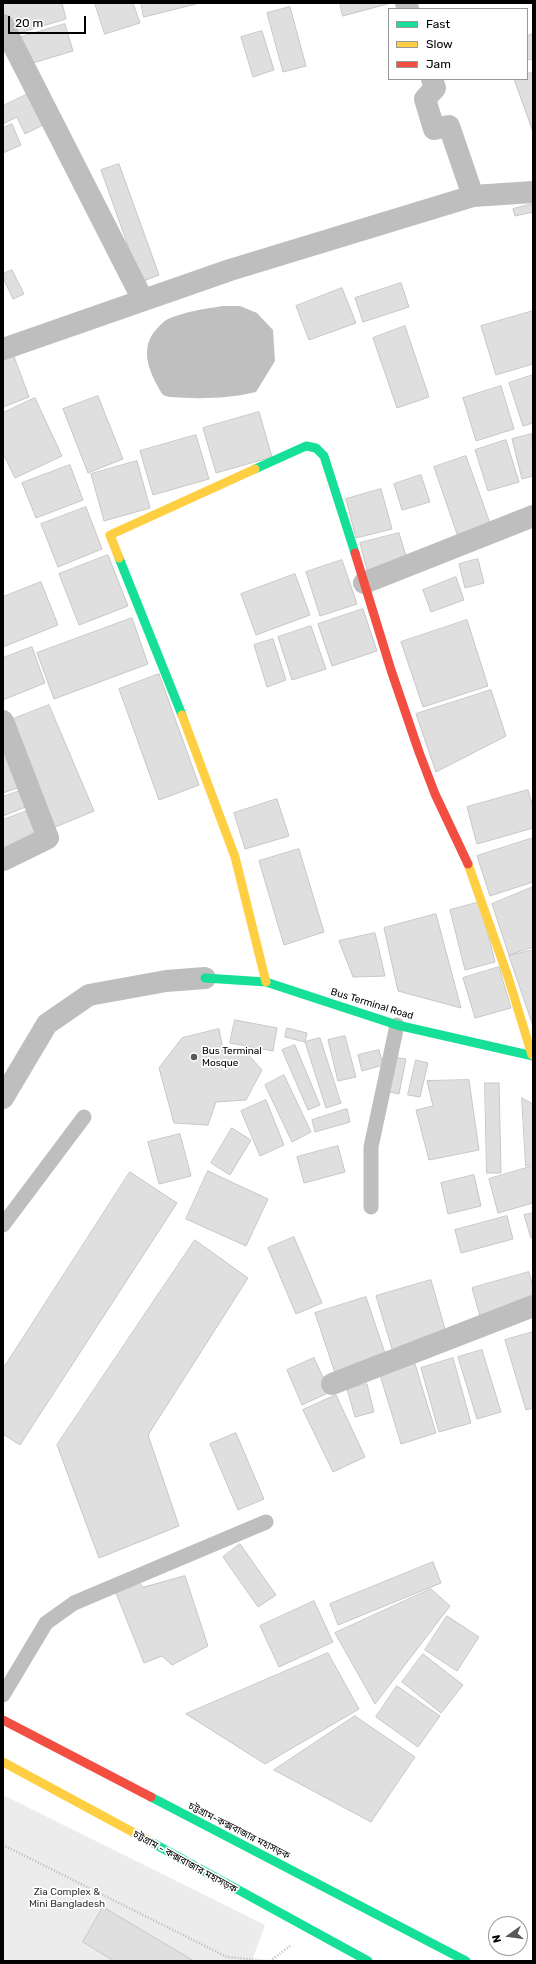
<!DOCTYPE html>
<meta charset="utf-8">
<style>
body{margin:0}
#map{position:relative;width:536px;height:1964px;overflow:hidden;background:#fff;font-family:Rubik,sans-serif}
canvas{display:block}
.frame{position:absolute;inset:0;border:4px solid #000;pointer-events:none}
.legend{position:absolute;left:388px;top:8px;width:140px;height:72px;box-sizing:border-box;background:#fff;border:1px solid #999;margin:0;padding:5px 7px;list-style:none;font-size:12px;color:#000}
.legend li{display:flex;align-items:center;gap:8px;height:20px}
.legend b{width:20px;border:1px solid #999}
.north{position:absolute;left:488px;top:1916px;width:40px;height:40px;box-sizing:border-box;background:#fff;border:1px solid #999;border-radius:50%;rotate:256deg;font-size:11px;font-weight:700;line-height:16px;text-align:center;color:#000}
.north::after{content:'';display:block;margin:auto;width:14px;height:18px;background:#595959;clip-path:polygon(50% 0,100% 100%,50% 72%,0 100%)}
.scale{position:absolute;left:8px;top:16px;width:78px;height:18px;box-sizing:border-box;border:2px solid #000;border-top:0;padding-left:5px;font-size:12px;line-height:14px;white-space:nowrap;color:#000;-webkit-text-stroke:3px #fff;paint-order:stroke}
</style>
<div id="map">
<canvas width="536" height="1964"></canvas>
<div class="frame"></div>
<ul class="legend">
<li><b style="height:5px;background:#16e098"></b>Fast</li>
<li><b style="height:5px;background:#ffcf43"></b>Slow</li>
<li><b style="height:5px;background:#f24e42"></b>Jam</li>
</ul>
<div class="north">N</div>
<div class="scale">20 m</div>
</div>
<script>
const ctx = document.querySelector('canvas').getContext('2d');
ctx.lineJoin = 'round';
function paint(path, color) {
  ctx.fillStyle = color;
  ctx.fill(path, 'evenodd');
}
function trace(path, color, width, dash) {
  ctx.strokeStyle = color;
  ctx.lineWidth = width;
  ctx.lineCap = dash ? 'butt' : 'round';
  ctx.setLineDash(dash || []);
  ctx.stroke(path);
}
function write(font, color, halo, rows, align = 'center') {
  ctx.font = font + ' Rubik,"Noto Sans Bengali",sans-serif';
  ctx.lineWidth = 3.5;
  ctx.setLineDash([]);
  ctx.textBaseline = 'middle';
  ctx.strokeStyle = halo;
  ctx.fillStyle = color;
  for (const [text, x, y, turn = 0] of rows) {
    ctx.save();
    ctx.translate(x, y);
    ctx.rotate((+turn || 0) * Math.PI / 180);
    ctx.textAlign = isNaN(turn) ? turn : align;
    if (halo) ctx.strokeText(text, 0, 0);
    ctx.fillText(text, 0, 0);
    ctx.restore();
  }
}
const green = new Path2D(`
 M3,1795L265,1925L252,1961H3Z`);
const water = new Path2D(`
 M222,306H240L257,313L273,330L275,361L256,392C227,399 198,399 169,397L163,395C151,376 139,352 154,332C158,328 162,322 168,319C184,312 204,309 222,306Z`);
const building = new Path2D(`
 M3,3H62L66,19L12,35L3,12Z
 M95,3H133L140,23L105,34Z
 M141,3H195L196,4L144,17Z
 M340,3H391L343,16Z
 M290,7L306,66L283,72L267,13Z
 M65,24L73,51L26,65L18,38Z
 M262,31L274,70L253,77L241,37Z
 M533,34V59L527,60V36Z
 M533,72V132L514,79H527V74Z
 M32,92L47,123L25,134L17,117L3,124V106Z
 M12,124L21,145L3,153V128Z
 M119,164L159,275L141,282L101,170Z
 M532,204L533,212L515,216L513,209Z
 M12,270L24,294L13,299L3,278V274Z
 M401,283L409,307L363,322L355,298Z
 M342,288L356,323L309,340L296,306Z
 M533,311V364L496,375L481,326Z
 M405,326L429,397L397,408L373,338Z
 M12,351L29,397L3,407V354Z
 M533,375V423L523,426L509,383Z
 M501,386L514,429L476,441L463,398Z
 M98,396L123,459L88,473L63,409Z
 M35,398L62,456L15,478L3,453V413Z
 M259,412L272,457L216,473L203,428Z
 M532,434L533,476L522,479L512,439Z
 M196,435L209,479L153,495L140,451Z
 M506,440L519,482L488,491L475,450Z
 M466,456L491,526L458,537L434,467Z
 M137,461L150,508L104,521L91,474Z
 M70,465L83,500L36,518L22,483Z
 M421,475L430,502L402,510L394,484Z
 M381,489L392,529L356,538L346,499Z
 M86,507L102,549L58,567L41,524Z
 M399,533L407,559L367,570L360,543Z
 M108,555L128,606L79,625L59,574Z
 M478,559L484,583L465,588L459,564Z
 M342,560L357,604L320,616L306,572Z
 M295,574L310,615L256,635L241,594Z
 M456,577L464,600L431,612L423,590Z
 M41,582L58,625L3,647V597Z
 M363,609L377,651L332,666L318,624Z
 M132,618L148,664L54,699L37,653Z
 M467,620L488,686L423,707L401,642Z
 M311,626L326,669L292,680L278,637Z
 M273,639L286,680L267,687L254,645Z
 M32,647L45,683L3,700V658Z
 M159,674L199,785L159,800L119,689Z
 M491,690L506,736L436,772L416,714Z
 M49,705L94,811L53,828L8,721Z
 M3,743L20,787L3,793Z
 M22,790L28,806L3,816V797Z
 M528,790L533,807V828L477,844L467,807Z
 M277,799L289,836L245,849L234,813Z
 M30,810L41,837L3,852V820Z
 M533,838V882L490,896L477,856Z
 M299,849L324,932L284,945L259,861Z
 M533,887V947L509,955L492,904Z
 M480,902L495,962L465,970L450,910Z
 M436,914L461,1008L398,991L384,928Z
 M375,933L385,976L353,977L339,941Z
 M533,950V1026L509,956Z
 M499,967L511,1008L475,1018L463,978Z
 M235,1020L277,1028L273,1051L230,1043Z
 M287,1028L307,1033L305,1042L285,1037Z
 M219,1029L224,1055L244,1050L262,1070L246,1100L216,1102L208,1125L174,1123L159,1068L182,1038Z
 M345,1036L356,1077L338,1081L328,1040Z
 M320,1038L341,1103L326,1108L305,1042Z
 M295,1045L320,1105L308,1110L282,1050Z
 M379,1050L383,1065L362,1071L358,1055Z
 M393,1057L406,1059L399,1094L385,1091Z
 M416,1060L428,1063L420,1097L408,1095Z
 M284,1075L311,1132L292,1142L265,1085Z
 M469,1080L479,1150L429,1160L416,1110L433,1106L427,1081Z
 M485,1083H499L501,1173H487Z
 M522,1098L533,1104V1164L526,1166Z
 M266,1100L284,1145L260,1156L241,1111Z
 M347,1109L350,1122L315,1132L312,1120Z
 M232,1128L251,1140L230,1175L211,1163Z
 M180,1134L191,1176L159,1184L148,1142Z
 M338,1146L345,1172L304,1183L297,1157Z
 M533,1166V1203L498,1213L489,1179Z
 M208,1171L268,1199L246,1246L186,1219Z
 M130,1172L177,1203L20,1445L3,1434V1369Z
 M474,1175L481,1206L448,1214L441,1183Z
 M533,1213V1238H531L524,1215Z
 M507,1216L513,1239L461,1253L455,1230Z
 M294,1237L322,1303L296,1314L268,1248Z
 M195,1240L248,1278L148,1435L179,1526L99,1558L57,1445Z
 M529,1272L533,1286V1301L480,1316L472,1288Z
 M431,1280L447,1336L393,1352L376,1296Z
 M366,1297L387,1359L336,1376L315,1313Z
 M533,1332V1408L526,1410L505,1340Z
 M482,1350L501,1412L477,1419L458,1357Z
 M314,1358L330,1392L302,1405L287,1370Z
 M453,1358L471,1423L439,1432L421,1368Z
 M415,1364L436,1433L401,1444L380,1375Z
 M367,1384L374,1412L355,1417L347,1389Z
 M336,1395L365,1457L333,1472L303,1410Z
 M236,1433L264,1499L238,1510L210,1444Z
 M240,1544L276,1595L258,1607L223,1557Z
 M433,1562L441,1583L338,1625L330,1604Z
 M185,1576L208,1646L172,1665L162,1656L144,1663L116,1593L139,1582L143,1587Z
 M431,1589L450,1606L375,1704L335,1633Z
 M314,1601L333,1642L279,1667L260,1626Z
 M447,1616L479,1637L457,1671L425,1650Z
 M328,1653L359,1709L265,1764L186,1714Z
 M423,1654L463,1685L441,1713L402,1682Z
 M397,1686L440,1716L418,1747L376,1717Z
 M355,1716L415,1757L371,1822L274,1770Z
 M103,1907L194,1961H114L83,1942Z`);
const path = new Path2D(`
 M3,1845L227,1957L268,1961
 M270,1961L290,1946`);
const lane = new Path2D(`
 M371,1207V1147L397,1025
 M3,1225L84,1117
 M3,1695L46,1623L74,1603L266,1522`);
const street = new Path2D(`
 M406,3L408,9
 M3,25L143,300
 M432,79L435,88L425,99L434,129L449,126L473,196
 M3,349L230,270L473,196L533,192
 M364,583L533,516
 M3,721L48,838L3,860
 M3,1098L47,1024L89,995L166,981L205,978
 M332,1384L533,1306`);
const fast = new Path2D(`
 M255,469L306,446L316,448L324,456L355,553
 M119,558L182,715
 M205,978L266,982L397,1025L533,1056
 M151,1797L466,1961
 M151,1842L368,1961`);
const slow = new Path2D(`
 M119,558L110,535L255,469
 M182,715L235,857L266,982
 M468,864L508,977L532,1055
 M3,1762L151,1842`);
const jam = new Path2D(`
 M355,553L391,670L419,752L435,794L468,864
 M3,1720L151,1797`);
const markers = [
 [194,1057,4,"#595959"]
];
const streetNames = [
 ["Bus Terminal Road",372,1004,17],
 ["চট্টগ্রাম-কক্সবাজার মহাসড়ক",239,1831,27],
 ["চট্টগ্রাম - কক্সবাজার মহাসড়ক",185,1862,29]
];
const poiNames = [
 ["Bus Terminal",202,1051],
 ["Mosque",202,1063]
];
const parkNames = [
 ["Zia Complex &",67,1892],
 ["Mini Bangladesh",67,1904]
];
paint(green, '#ececec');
paint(water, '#bfbfbf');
paint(building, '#dfdfdf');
trace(building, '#c7c7c7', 1);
trace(path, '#b9b9b9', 2.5, [1, 2]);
trace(lane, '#bebebe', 15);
trace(street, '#bebebe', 22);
trace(fast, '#16e098', 9);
trace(slow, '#ffcf43', 9);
trace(jam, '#f24e42', 9);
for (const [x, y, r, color] of markers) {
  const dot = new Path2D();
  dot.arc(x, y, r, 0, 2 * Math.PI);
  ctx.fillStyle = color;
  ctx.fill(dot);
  trace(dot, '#fff', 1.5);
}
write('10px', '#000', '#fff', streetNames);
write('10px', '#000', '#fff', poiNames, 'left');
write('10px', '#333', '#fff', parkNames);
</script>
